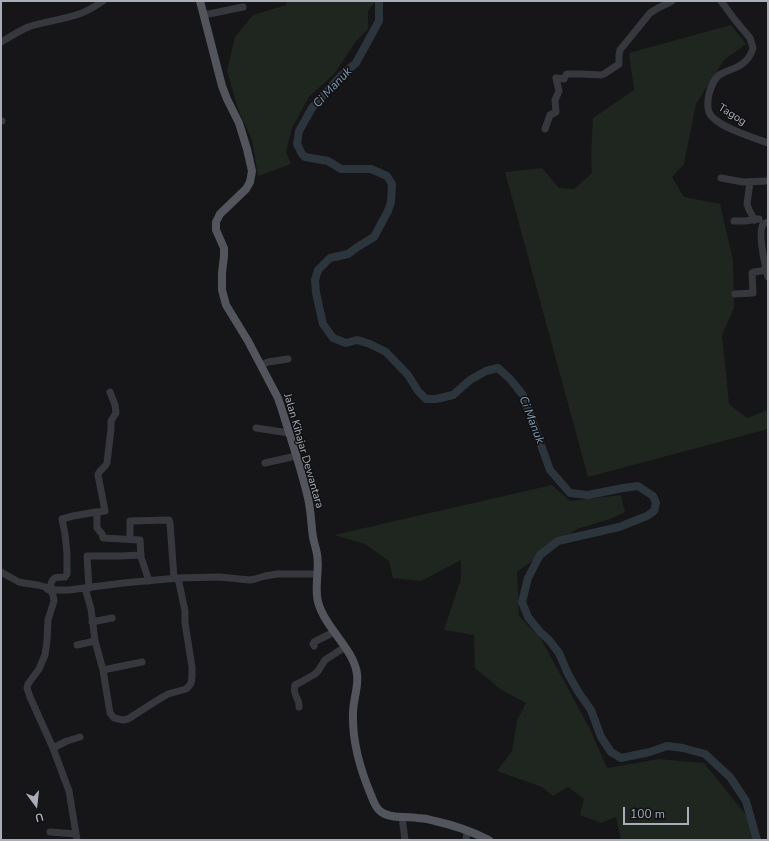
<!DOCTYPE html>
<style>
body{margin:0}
#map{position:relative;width:769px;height:841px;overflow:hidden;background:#161618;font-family:"Nunito Sans",sans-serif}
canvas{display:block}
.frame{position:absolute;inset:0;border:2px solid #a8adb8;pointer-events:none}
.north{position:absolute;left:16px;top:785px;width:40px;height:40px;-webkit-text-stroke:3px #111113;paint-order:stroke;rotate:165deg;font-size:11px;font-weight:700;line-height:16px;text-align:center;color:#a8adb8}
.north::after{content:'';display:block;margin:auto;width:14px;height:18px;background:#a8adb8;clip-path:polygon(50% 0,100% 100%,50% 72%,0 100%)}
.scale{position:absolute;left:623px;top:807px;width:66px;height:18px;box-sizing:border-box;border:2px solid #a8adb8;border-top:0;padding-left:5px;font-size:12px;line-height:14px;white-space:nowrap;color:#a8adb8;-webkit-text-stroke:3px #111113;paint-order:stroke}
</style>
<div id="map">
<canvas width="769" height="841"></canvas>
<div class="frame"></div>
<div class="north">U</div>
<div class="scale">100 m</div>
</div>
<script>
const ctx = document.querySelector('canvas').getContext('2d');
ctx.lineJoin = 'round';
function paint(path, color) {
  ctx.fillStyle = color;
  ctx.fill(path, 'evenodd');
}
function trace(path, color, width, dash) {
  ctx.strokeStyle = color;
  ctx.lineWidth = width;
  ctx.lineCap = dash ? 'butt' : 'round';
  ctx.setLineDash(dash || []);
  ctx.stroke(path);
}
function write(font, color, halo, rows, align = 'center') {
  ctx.font = font + ' "Nunito Sans",sans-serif';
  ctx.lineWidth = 3;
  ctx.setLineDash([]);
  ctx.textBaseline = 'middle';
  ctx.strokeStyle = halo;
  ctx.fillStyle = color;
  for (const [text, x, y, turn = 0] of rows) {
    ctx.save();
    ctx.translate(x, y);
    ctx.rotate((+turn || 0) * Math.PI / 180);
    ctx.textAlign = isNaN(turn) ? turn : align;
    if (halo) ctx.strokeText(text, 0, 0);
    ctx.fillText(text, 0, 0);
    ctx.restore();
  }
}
const green = new Path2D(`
 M287,1H376L368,11V29L356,41L335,73L309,97L292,128L286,152L291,164L258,176L252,140L238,109L227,71L235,37L253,15L286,5Z
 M731,25L746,44L724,60L696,104L684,164L672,177L684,197L720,204L733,260L734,308L722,335L729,404L747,418L768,410V429L588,477L505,172L542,168L559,188L574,189L592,173L591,155L593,118L634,90L629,53Z
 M552,485L570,501L621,495L625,512L610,519L577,529L517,572L519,616L541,639L590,729L607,768L659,759L704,763L751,821L755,840H621L616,817L601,823L580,815L584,799L568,787L553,796L542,787L497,771L512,751L517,720L526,703L500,689L475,668L474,635L444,630L461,579V560L421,581L393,578L389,561L365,544L334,535Z`);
const river = new Path2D(`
 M379,1V21L356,63L342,75L320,99L312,108L299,131L297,144L302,154L305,157L328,161L341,169H371L387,176L392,184L391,202L388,211L374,237L359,246L348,254L330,258L318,270L315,280L316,293L323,324L333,338L346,343L357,340L370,344L386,352L408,375L418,391L426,399H436L453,395L470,380L486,371L498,368L510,379L523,395L550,470L570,493L588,495L623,488L638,486L653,496L656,503L654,511L647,516L619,527L558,541L540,555L528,578L522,602L528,617L540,632L549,640L559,653L568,674L579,693L591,710L601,737L611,752L621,758L650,752L667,746L683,748L705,754L730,777L746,801L757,840`);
const minor = new Path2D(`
 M721,1L735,20L750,38L753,48C750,60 742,66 730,70C727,71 722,73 719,75C713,80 711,87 709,94C708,99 707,107 709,112C714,126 754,138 768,143
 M204,15L243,7
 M1,42C10,37 19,31 28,27C45,21 63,20 79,14C88,11 96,6 103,1
 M1,121H2
 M545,129L550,115L556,112L555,100L559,91L556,78L564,79L566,75L567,74H582L601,75L604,74L619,64V55L620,50L650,13L658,8L672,1
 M721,178L743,182L768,181
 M750,182L747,204L749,210L755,220
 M734,221H745L759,219
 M768,222L763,224C758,234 765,265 768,277
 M735,294L753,293L752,273L754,272L767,270
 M261,365L268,362L288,359
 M256,428L289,433
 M265,463L296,456
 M97,512L105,511L98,475C99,470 105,468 107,463L111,429V421L116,413L115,405L110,392
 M130,539V521L169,520L170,523L174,578
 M1,572L19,582L24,583L38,585L56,590H69L123,583L178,578L219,577L250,580L255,579L265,576L277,574H317
 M50,588C52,577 54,577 65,577L67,574V553L65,534L62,519L73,516L96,512L97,513V528L102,534L103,538L140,540L141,557L149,581
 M85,588L91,609L95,641L103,670L110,713L114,718L123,720L128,719L153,703L161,698L168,694L186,689L189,686L191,683L192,677V667L185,623V611L178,578
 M89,588L87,556H121L141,555
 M47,589L51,591L53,595L54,601L48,620L47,641L45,655L39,669L28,684L27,688L30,697L53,748L69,791L77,840
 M92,622L112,618
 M77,645L95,641
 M314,646L313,644L314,642L334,632
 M103,670L142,662
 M299,707C300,697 292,697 295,685L301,682L315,674L318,671L325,660L345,647
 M53,748L67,741L80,737
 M402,817L405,840
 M50,832L76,834
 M466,840L467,831`);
const major = new Path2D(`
 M200,1L222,86L227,99L239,123L247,149L252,171L250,182L246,189L220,214L216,222V230L224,248V256L222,273V290L226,305L248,341L278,398L282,410C291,439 301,468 308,498C311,510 311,524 313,537C314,543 316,548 317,554C320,571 314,586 318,602C325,628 354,649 357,674C359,686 353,700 353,713C352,741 360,769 371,795C373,800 375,807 380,811C389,819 405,816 417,818C423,818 429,819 435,821C453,825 473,832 489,840`);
const streetNames = [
 ["Tagog",732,115,32],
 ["Jalan Kihajar Dewantara",303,451,74]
];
const waterNames = [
 ["Ci Manuk",333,88,-47],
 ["Ci Manuk",531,420,69]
];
paint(green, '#1e261f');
trace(river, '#2c353c', 8);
trace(minor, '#37383d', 7);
trace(major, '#53555c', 8);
write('11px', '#a8adb8', '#111113', streetNames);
write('italic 12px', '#7f9bb3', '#111113', waterNames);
</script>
